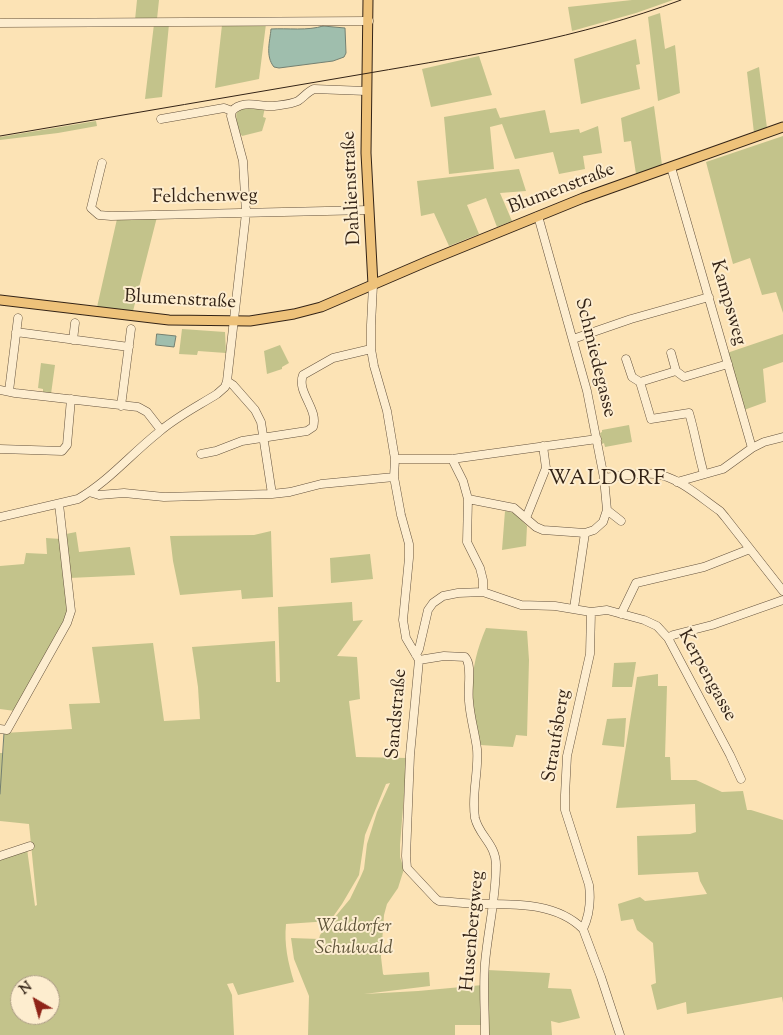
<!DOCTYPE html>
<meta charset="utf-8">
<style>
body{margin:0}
#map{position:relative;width:783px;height:1035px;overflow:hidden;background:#fce3b5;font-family:"Sorts Mill Goudy",serif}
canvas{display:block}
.north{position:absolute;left:10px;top:975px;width:50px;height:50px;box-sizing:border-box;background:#fdedcf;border:1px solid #ac9c85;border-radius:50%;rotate:322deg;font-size:14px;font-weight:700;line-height:20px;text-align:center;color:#332316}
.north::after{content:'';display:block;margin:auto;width:18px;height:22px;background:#8f2418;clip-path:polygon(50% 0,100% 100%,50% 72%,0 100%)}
</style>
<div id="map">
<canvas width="783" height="1035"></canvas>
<div class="north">N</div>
</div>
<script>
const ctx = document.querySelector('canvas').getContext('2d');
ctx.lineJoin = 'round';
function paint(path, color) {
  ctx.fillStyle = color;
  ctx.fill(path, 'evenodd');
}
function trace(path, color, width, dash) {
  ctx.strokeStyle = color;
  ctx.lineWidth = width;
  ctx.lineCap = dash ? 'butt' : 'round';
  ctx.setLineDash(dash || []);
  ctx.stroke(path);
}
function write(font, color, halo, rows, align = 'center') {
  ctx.font = font + ' "Sorts Mill Goudy",serif';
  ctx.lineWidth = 4;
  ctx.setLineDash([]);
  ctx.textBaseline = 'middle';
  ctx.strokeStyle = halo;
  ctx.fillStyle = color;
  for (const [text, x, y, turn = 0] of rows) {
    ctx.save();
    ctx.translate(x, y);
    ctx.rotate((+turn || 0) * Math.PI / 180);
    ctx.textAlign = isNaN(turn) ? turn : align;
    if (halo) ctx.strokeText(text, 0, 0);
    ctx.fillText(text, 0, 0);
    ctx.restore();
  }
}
const green = new Path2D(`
 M137,0H159L157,19L135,20Z
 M632,0H673L636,13L572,31L568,7Z
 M660,13L665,49L675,45L680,93L658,101L648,17Z
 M154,24H169L162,97L145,99Z
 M266,24L259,79L215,88L222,25Z
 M636,39L640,64L636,65L640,89L581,104L574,59Z
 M479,56L492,95L431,107L422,69Z
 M759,67L767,128L754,133L747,72Z
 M654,106L662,165L636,174L631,141L624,142L621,118Z
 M265,107L263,117L266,118L262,131L242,136C237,130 235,118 237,111L245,108Z
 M496,108L500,118L545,110L550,133L579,129L580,133L598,126L602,153L583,156L585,169L559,174L553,152L515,159L502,124L490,127L494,169L449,174L444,117Z
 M96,121L97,126L58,133L0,140V137Z
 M783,136V313L776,292L762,295L750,258L733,264L706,162Z
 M519,169L526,191L500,193L512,221L497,227L486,198L467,205L479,234L449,246L434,213L421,216L417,181Z
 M157,217L133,311L97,307L117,219Z
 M182,329L225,332L226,353L198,351L197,355L179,354Z
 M783,334V362L763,369L766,402L744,410L727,353Z
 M280,345L289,363L282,367V369L267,374L264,351Z
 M41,363L55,365L51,394L43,393V389L38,388Z
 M629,425L632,442L605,447L604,443L602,444L600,433L602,432V430Z
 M505,511L515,513L527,526L526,546L502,550Z
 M271,531L273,597L242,599L241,590L180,595L173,561L170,536L254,535Z
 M76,532L79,552L130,547L135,575L69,578V611L66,621L15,711L0,709V566L24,564L26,553L47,554L46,538L61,539L66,534Z
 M370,554L373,579L331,583L330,558Z
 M352,602L353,621L363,620L337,656L357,657L360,699L349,701L356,757L407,758L400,845V857L404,869L398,888L387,904L384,915L381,957L383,974L384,975L429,972L430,986L364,994L418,991L483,985L482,1025H455V1035H308L309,996L294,959L291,938L319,939L320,935L350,899L361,876L364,869L367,844L377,812L390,783L386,784L365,835L359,875L342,904L330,921L286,924C284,945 288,962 294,982L238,995L233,983L227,984L232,995L234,1035H0V859L27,849L35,906L37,905L29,824L0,821V753H3L4,733L72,729L69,704L100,703L92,647L153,643L164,721L200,719L198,687L192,647L275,641L276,682H280L278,607ZM20,985H50V1015H20Z
 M486,628L527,631L529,660L527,736L516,735L513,747L480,745C469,701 468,670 486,628Z
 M636,662L632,687H612L614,663Z
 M658,674V686H667L665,757H670L671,780H696L722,792L743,791L747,810H751L783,820V1003L782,997L687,1014L686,1002L657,1010L651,985L656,983L653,943L637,930L633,919L621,921L618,904L640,897L645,901L707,894L700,881L698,872L638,875L637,836L690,834L696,832L695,804L616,808L637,677Z
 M626,718L624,747L602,745L607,719Z
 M487,970L550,973L548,988L571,989L580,1018L559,1023L551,1021L552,1035H487Z`);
const water = new Path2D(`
 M323,26L345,28L346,53L344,57L333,61L279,68L274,67C265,56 270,41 271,29C287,28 308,31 323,26Z
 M157,334L176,336L174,347L156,345Z`);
const stream = new Path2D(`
 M0,794L4,733`);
const minor = new Path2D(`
 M0,23L369,21
 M232,111C243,99 260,107 274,106C281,105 292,104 298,101C304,97 307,92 314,89L366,91
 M161,119L224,108L232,111
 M102,163L91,208L99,215L111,216L369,210
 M671,167L752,448
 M538,216L587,391L604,478L607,510L603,522L594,530L585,533L574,608
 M373,285L371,325V349L374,366L387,411L395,459L394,477L401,515L409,544V558L403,620L406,638L419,660L410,755L406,856L407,868L436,899L439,901C454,902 468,904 483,904C517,904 557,903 583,929
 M16,332L129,347
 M573,339L631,319L709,297
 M73,340L75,323
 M671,353L676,371
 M626,359L632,377L640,382
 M227,381L233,385L255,410L261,422L272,494
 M0,390L15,393L138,407L147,412L161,430
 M9,391L18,318
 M121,406L131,329
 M0,449L62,451L67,445L71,399
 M201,454L216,451L242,441L307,431L313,427C319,409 296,392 303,375L333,358L371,349
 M395,459H452L597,439
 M452,459L463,481L468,499L467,542L480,568L483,580V592
 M704,474C698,453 695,433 689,413L651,419L640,382L676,371L684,377L728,364
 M604,478C621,476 639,473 655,474C679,477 701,498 720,511L725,517L783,591
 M677,482L723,469L752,448L764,442L783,437
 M89,492L99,495L124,493L164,497L272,494L290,492L321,484L394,477
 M468,499L514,508L536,527L543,530L585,533
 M607,510L621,521
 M0,517L78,499C109,481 131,454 159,432C176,417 198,406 217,394L225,387L227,381L246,213L243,161L231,116L232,111
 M526,518L546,468L543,446
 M591,612L590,654L567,756L565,795V810L589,885C591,900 589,916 583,929L601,977L620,1035
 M621,614L636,583L704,567L750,549
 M668,638L673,635L712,625L783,600
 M416,655L419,649L428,610L433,603L443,596L458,593L483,592L521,605L555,606L591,612L607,610L644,620L657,626L668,638L730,755L741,779
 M419,660L444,656L465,657C473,665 467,689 469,701C470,717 475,733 477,749C479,772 471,795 475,818C479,836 496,844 496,865C496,898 488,930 485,963C483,987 485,1011 485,1035
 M0,729L7,730L67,623L71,611L59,504
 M0,856L30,846`);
const major = new Path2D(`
 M368,0L366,153L373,285
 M0,300L169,320L250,321L294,314L321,307L428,261L583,198L783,127`);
const tram = new Path2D(`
 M0,136C123,115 246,94 369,73C474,55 580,38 681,0`);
const streetNames = [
 ["Dahlienstraße",353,188,-93],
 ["Blumenstraße",562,190,-21],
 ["Feldchenweg",205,198,-1],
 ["Blumenstraße",180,301,3],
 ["Kampsweg",727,303,74],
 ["Schmiedegasse",594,358,76],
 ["Kerpengasse",706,676,61],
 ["Sandstraße",398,714,-85],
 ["Straufsberg",558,736,-81],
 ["Husenbergweg",474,931,-85]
];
const parkNames = [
 ["Waldorfer",354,928],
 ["Schulwald",354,950]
];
const quarterNames = [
 ["WALDORF",607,480]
];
paint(green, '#c3c38b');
paint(water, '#9fbead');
trace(water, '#748071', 1);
trace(stream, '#748071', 1);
trace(minor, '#65533e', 9);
trace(major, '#332316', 11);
trace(minor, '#fdedcf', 8);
trace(major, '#eec27a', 9);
trace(tram, '#332316', 1);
write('19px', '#332316', '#fdedcf', streetNames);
write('italic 19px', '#5e5339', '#fdedcf', parkNames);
ctx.letterSpacing = '1px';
write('21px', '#332316', '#fdedcf', quarterNames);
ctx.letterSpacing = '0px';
</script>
